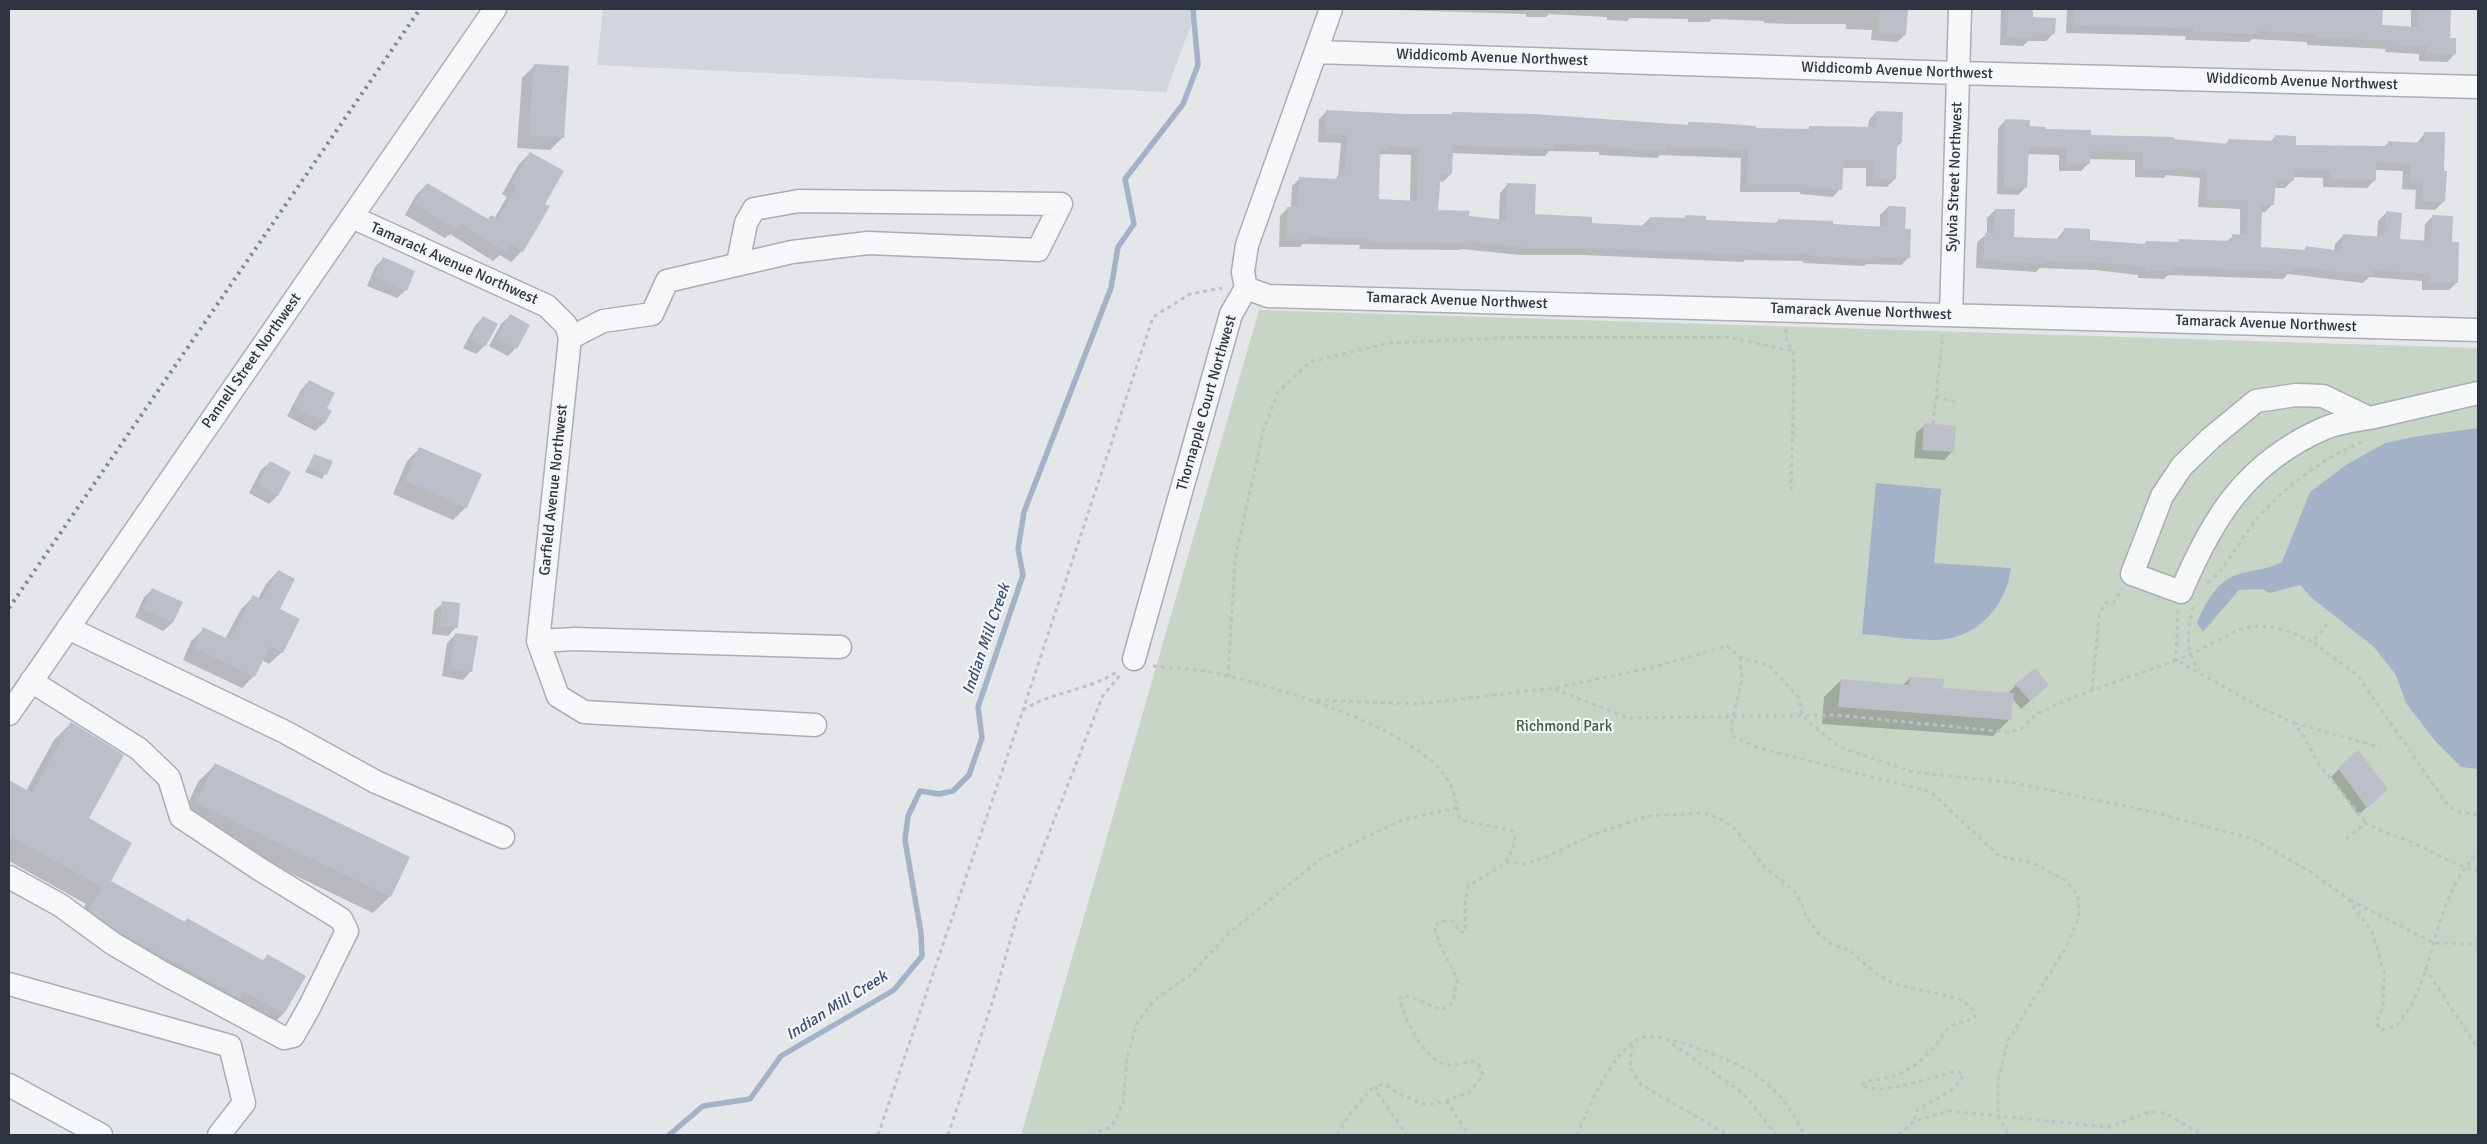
<!DOCTYPE html>
<style>
body{margin:0}
#map{position:relative;width:2487px;height:1144px;overflow:hidden;background:#e4e6ea;font-family:Signika,sans-serif}
canvas{display:block}
.frame{position:absolute;inset:0;border:10px solid #2d3341;pointer-events:none}
</style>
<div id="map">
<canvas width="2487" height="1144"></canvas>
<div class="frame"></div>
</div>
<script>
const ctx = document.querySelector('canvas').getContext('2d');
ctx.lineJoin = 'round';
function paint(path, color) {
  ctx.fillStyle = color;
  ctx.fill(path, 'evenodd');
}
function trace(path, color, width, dash) {
  ctx.strokeStyle = color;
  ctx.lineWidth = width;
  ctx.lineCap = dash ? 'butt' : 'round';
  ctx.setLineDash(dash || []);
  ctx.stroke(path);
}
function write(font, color, halo, rows, align = 'center') {
  ctx.font = font + ' Signika,sans-serif';
  ctx.lineWidth = 4.5;
  ctx.setLineDash([]);
  ctx.textBaseline = 'middle';
  ctx.strokeStyle = halo;
  ctx.fillStyle = color;
  for (const [text, x, y, turn = 0] of rows) {
    ctx.save();
    ctx.translate(x, y);
    ctx.rotate((+turn || 0) * Math.PI / 180);
    ctx.textAlign = isNaN(turn) ? turn : align;
    if (halo) ctx.strokeText(text, 0, 0);
    ctx.fillText(text, 0, 0);
    ctx.restore();
  }
}
const built = new Path2D(`
 M603,9H1197L1166,92L597,65Z`);
const green = new Path2D(`
 M1259,310L2478,348V1135H1021Z`);
const water = new Path2D(`
 M2478,428V769L2461,767L2436,742L2406,703L2396,675L2374,647L2312,598L2300,585L2270,593L2262,589L2239,590L2203,632L2197,623C2204,605 2216,582 2236,575C2253,569 2264,571 2282,562L2310,492L2346,465L2385,443L2419,436Z
 M1876,483L1941,489L1934,563L2011,568C2006,607 1976,640 1934,640C1910,640 1886,636 1862,634Z`);
const shadow = new Path2D(`
 M1364,9H1907L1905,35L1897,42L1871,40L1872,30L1846,29V24H1791L1764,23V21L1712,19L1709,22H1688V19L1630,18L1627,21L1607,20V17L1549,14L1546,17H1526V14Z
 M2001,9H2032L2031,18L2054,33L2046,41H2028L2023,46L2000,45Z
 M2067,9H2382L2381,26L2411,27V9H2450L2449,39L2455,54L2447,62L2419,61V54L2385,52L2386,49L2307,45V42L2252,39L2249,42L2185,40L2186,36L2066,33Z
 M535,65L563,137L550,150L517,148L522,78Z
 M1327,111L1450,116L1452,114L1807,131L1810,127L1868,128L1869,120L1876,112L1901,143L1895,148V179L1887,187L1866,186V168H1842L1840,189L1833,197L1800,194V192H1740L1741,158L1660,155L1657,158L1599,155V152L1549,151L1545,156H1528L1452,153L1451,174L1443,182L1439,181L1436,211L1468,217L1499,220L1500,193L1507,185L1534,215L1591,225L1642,226L1650,218L1683,219L1685,217L1705,222L1775,224L1778,221L1880,228V215L1888,207L1904,230L1909,257L1901,265L1867,264L1864,266L1803,263V261L1745,260L1743,262L1583,255H1520L1461,249L1460,250L1359,249L1360,245L1302,244L1300,247H1279L1280,216L1288,208H1291L1292,186L1300,178L1334,180L1338,177L1341,143L1318,142L1319,119ZM1382,154L1411,155L1410,202L1377,200L1378,156Z
 M2006,120L2028,127L2090,136L2225,145L2229,140L2270,142L2275,137L2295,146L2383,148L2388,143L2416,144L2425,133L2443,202L2435,210L2415,209L2416,190L2402,189L2403,171L2375,170V180L2367,188L2323,187V178L2293,177V180L2285,188H2274L2273,204L2265,212H2261L2260,248L2303,251L2307,247L2334,252L2335,244L2343,236L2377,238L2378,221L2386,213L2399,240L2424,242L2425,224L2433,216L2451,243L2457,282L2449,290H2422V281L2369,277L2363,283L2288,274L2283,279L2168,275L2164,279L2138,278V275L2095,270L2040,268L2036,272L1976,268L1977,242L1987,234V218L1995,210L2013,238L2056,240L2064,230L2088,241L2143,245L2146,242L2177,243L2179,241L2226,242L2233,236H2240V209L2198,207L2200,178L2166,175L2164,178L2135,177V160L2089,159V163L2081,171H2059V155L2027,154L2026,187L2018,195L1997,194L1998,128Z
 M530,153L544,204L522,251L511,262L500,255L493,261L450,234L445,238L405,215L416,195L427,184L487,220L494,219L507,197L502,194L519,164Z
 M383,259L406,290L397,298L367,286L375,267Z
 M510,316L516,348L508,356L489,346L501,324Z
 M483,317L484,346L476,354L463,348L475,326Z
 M309,381L325,409L330,411L324,423L315,431L287,416L301,390Z
 M1925,425L1953,451L1944,460L1914,458L1916,433Z
 M420,448L466,507L453,520L393,494L407,461Z
 M314,455L331,462L322,479L305,472Z
 M270,462L289,473L277,496L269,504L249,493L261,470Z
 M278,571V610L282,652L269,664L262,660L254,676L242,688L183,660L191,641L204,629L225,639L241,609L253,597L258,599L266,584Z
 M153,589L181,603L172,623L163,631L135,617L144,597Z
 M443,603L456,627L448,636L432,634L434,611Z
 M456,634L471,671L463,680L442,676L447,643Z
 M1910,678L1942,689L2007,694L2016,685L2039,693L2021,709L2012,698L2010,719L1993,736L1822,724L1824,697L1841,680L1902,686Z
 M71,723L87,819L109,882L184,923L188,919L262,961L268,956L304,976L283,1014L266,1031L73,928L86,904L9,861V782L26,791L54,740Z
 M215,765L390,896L373,913L180,820L198,782Z
 M2339,769L2378,798L2358,815L2331,777Z`);
const stream = new Path2D(`
 M669,1135L703,1106L750,1099L781,1056L894,990L922,956L921,933L905,840L908,816L920,791L939,794L953,791L969,775L982,738L978,707L1023,575L1018,549L1024,512L1111,288L1118,247L1134,224L1125,179L1183,104L1198,65L1193,9`);
const building = new Path2D(`
 M1880,9H1908L1906,35L1878,33Z
 M2074,9H2383L2382,25L2418,27L2419,9H2451L2450,38H2456V54L2426,53L2427,46L2393,45V41L2314,37L2315,34L2258,31V34L2193,32V28L2074,25Z
 M2008,10L2033,11V17L2056,18L2055,34L2032,33V38L2007,37Z
 M534,64L569,66L564,138L529,135Z
 M1326,110L1406,114H1452V112L1533,114L1688,125V122L1715,123L1756,126V128L1809,129V126L1875,127L1876,111L1903,112L1902,143H1897L1896,179H1873V161L1844,160L1842,190L1807,187V185H1747L1748,150L1666,147V151L1606,148L1607,145L1554,144V149H1536L1453,145L1452,174H1441L1438,210L1470,211L1469,216L1506,220L1507,183L1536,184L1535,214L1592,217V223L1649,226L1650,217L1685,218V215L1706,216V220L1778,223V219L1833,221V224L1887,227L1888,206L1906,207L1905,229H1911L1910,258L1873,257V259L1810,256V254L1752,253V255L1591,248H1529L1469,241V243L1367,242V238L1309,237V240L1286,239L1287,207H1298L1299,177L1337,179V176H1344L1348,135L1326,134ZM1389,146L1418,148L1417,201L1379,199L1380,149H1389Z
 M2005,119L2030,120V126L2046,127L2045,129L2091,130V135L2174,137V139L2228,144L2229,139L2275,141V135L2296,136V145L2388,146V141L2424,143V132H2445L2444,171H2447L2445,202L2422,201L2423,183L2410,182L2411,163L2376,162V180L2330,179L2331,170L2295,169L2294,181L2276,180L2274,205L2262,204L2261,247L2306,250V246L2341,251L2343,234L2384,237L2386,211L2402,213L2400,239L2431,241L2432,215L2453,216L2452,242H2459L2458,283L2429,282L2430,274L2373,270L2372,276L2292,266V272L2174,267L2173,271H2145V267L2104,263L2046,261V264L1983,260L1985,233H1994L1995,209H2015L2014,237L2063,239L2064,228L2090,229V240L2146,244V241L2179,242V239L2232,241V234L2247,235L2248,201L2206,200L2207,171L2174,168V170H2143V152L2091,151L2090,164L2066,163L2067,148L2029,146L2027,188L2004,187Z
 M530,152L564,171L545,204L550,206L523,252L510,244L505,251L460,223L456,229L414,204L427,183L488,219L491,215L498,219L517,186L512,183Z
 M383,257L415,271L407,291L374,277Z
 M510,314L530,325L517,349L497,338Z
 M483,316L498,324L485,347L471,339Z
 M309,380L335,393L327,408L332,411L325,423L294,407Z
 M1924,423L1956,426L1954,452L1922,450Z
 M419,447L482,474L467,508L405,481Z
 M314,454L333,461L327,475L308,468Z
 M270,461L291,472L278,496L257,484Z
 M278,570L295,579L280,609L300,619L283,653L270,646L255,677L194,648L203,627L230,640L253,595L262,600Z
 M152,588L183,602L173,623L143,609Z
 M442,601L460,603L458,628L440,626Z
 M455,633L478,636L472,672L450,668Z
 M2035,668L2049,685L2030,701L2015,684Z
 M1910,677L1945,679L1943,688L2014,693L2011,720L1838,707L1841,679L1909,685Z
 M71,722L124,755L89,818L132,843L111,881L185,922L187,918L264,961L267,954L306,976L284,1014L243,991L240,998L119,932L89,910L102,887L9,835V780L32,793Z
 M2358,750L2388,789L2367,808L2338,768Z
 M215,763L410,857L391,897L196,803Z`);
const path = new Path2D(`
 M1786,329L1787,342L1793,351L1794,365L1791,494
 M1936,396L1958,403
 M1933,424L1943,335
 M2208,583C2228,565 2240,540 2257,519C2281,489 2329,453 2366,441
 M2193,607C2187,630 2185,652 2199,670
 M2178,610L2176,660C2200,653 2230,630 2250,627C2272,623 2294,633 2313,642
 M2327,624L2313,642L2358,676L2446,803L2456,811L2478,815
 M1740,657L1742,679L1731,726L1734,737L1759,748L1931,792L1999,856L2033,863L2065,880L2078,895L2079,916L2067,946L2008,1040L1998,1080V1115L2008,1135
 M1153,666C1172,668 1191,669 1210,672C1271,685 1414,726 1448,780C1455,791 1457,808 1460,820L1511,830L1515,835C1514,865 1492,871 1468,886L1465,903V932H1460L1453,921H1441L1434,926L1441,948L1453,969L1457,982L1453,1002L1442,1010L1409,996L1399,998C1404,1018 1422,1054 1441,1063C1451,1067 1463,1063 1473,1061L1479,1065L1483,1075L1470,1092L1446,1101L1427,1105L1404,1096L1385,1085H1375L1378,1094L1407,1135
 M1228,677L1235,559L1264,428L1278,392L1310,362L1388,343L1521,337H1727L1793,351
 M1555,689L1628,718L1836,715L2007,732L2021,729L2036,714L2069,699L2176,660L2262,708L2294,723L2305,738L2318,763L2366,823
 M2092,690L2099,617L2105,603L2114,602L2122,589
 M1309,700L1418,704L1554,688L1650,668L1727,646L1740,657L1770,666L1799,698L1802,716L1839,747L1913,772L2015,783L2153,812L2253,839L2311,872L2348,899L2372,932L2384,972L2383,1006L2376,1023L2382,1030L2397,1025C2403,1017 2410,1009 2414,1000C2437,950 2438,893 2478,853
 M1023,710C1052,691 1089,691 1118,671
 M2294,723L2380,747
 M2346,839L2366,823C2381,832 2397,836 2413,843C2436,853 2454,865 2478,871
 M1506,862L1524,864L1544,858L1592,835L1648,816L1704,813L1721,819L1735,829L1766,868L1795,892L1802,903L1805,914L1818,933L1831,944L1849,950L1875,973L1894,984L1960,999L1972,1008L1975,1018C1967,1022 1957,1021 1950,1027C1943,1032 1939,1042 1933,1048C1915,1070 1893,1079 1866,1081L1861,1085C1876,1097 1934,1077 1953,1072L1963,1073C1961,1090 1931,1100 1917,1110L1914,1121
 M2350,900L2434,943L2478,944
 M2425,968L2478,1049
 M1666,1039L1744,1094L1776,1135
 M1632,1045L1630,1067L1641,1085L1729,1135
 M1446,1101L1469,1135
 M878,1135L1023,710L1153,317L1190,294L1222,288
 M948,1135L995,994L1018,913L1102,697L1121,674
 M1091,1135L1112,1126L1123,1103L1127,1058L1138,1020L1157,998L1189,976L1229,933L1321,859L1404,819L1457,808
 M1337,1135L1352,1111L1375,1085
 M1577,1135C1589,1106 1611,1053 1640,1038C1658,1029 1730,1060 1748,1070C1758,1075 1769,1086 1778,1094C1789,1104 1796,1122 1805,1135
 M1899,1135L1914,1121L1949,1111L2108,1127L2149,1112L2165,1113L2203,1135`);
const minor = new Path2D(`
 M1316,52L1958,73L2478,87
 M352,217L547,306L566,325L570,338L538,641L558,696L584,712L815,725
 M1246,288L1268,296L2478,330
 M1951,315L1960,9
 M570,338L603,321L652,314L667,281L792,252L868,243L1038,250L1061,204L799,201L754,209L746,223L738,263
 M2369,418L2323,396L2296,395L2256,401L2211,438L2182,466L2162,496L2132,574L2181,592C2213,516 2247,462 2325,428C2340,422 2358,420 2374,417C2409,409 2443,401 2478,393
 M68,628L285,732L376,782L503,837
 M538,641L575,639L840,647
 M1134,659L1231,314L1246,288L1243,272L1247,245L1331,9
 M9,714L495,9
 M9,877L60,905L112,943L163,973L284,1038L293,1036L310,1006L347,931L341,919L261,870L181,817L169,778L139,749L31,681
 M9,984L230,1046L244,1103L219,1135
 M9,1085L101,1135`);
const rail = new Path2D(`
 M9,608L420,9`);
const streetNames = [
 ["Widdicomb Avenue Northwest",1492,58,2],
 ["Widdicomb Avenue Northwest",1897,71,2],
 ["Widdicomb Avenue Northwest",2302,82,2],
 ["Sylvia Street Northwest",1955,177,-88],
 ["Tamarack Avenue Northwest",454,264,24],
 ["Tamarack Avenue Northwest",1457,301,2],
 ["Tamarack Avenue Northwest",1861,312,2],
 ["Tamarack Avenue Northwest",2266,324,2],
 ["Pannell Street Northwest",252,361,-55],
 ["Thornapple Court Northwest",1207,403,-74],
 ["Garfield Avenue Northwest",554,490,-84]
];
const parkNames = [
 ["Richmond Park",1564,727]
];
const waterNames = [
 ["Indian Mill Creek",987,639,-71],
 ["Indian Mill Creek",837,1006,-32]
];
paint(built, '#d2d5dc');
paint(green, '#c8d4c6');
paint(water, '#a3b2c7');
paint(shadow, '#0003');
trace(stream, '#a3b2c7', 5.5);
paint(building, '#bcbfc7');
trace(minor, '#a9adb4', 25);
trace(path, '#bec0c5', 3, [4, 4]);
trace(minor, '#f6f7f9', 22);
trace(rail, '#7f8593', 4, [2.5, 5]);
write('15px', '#2d3341', '#f4f5f8', streetNames);
write('15px', '#405c3c', '#f4f5f8', parkNames);
write('italic 16px', '#3b5072', '#f4f5f8', waterNames);
</script>
